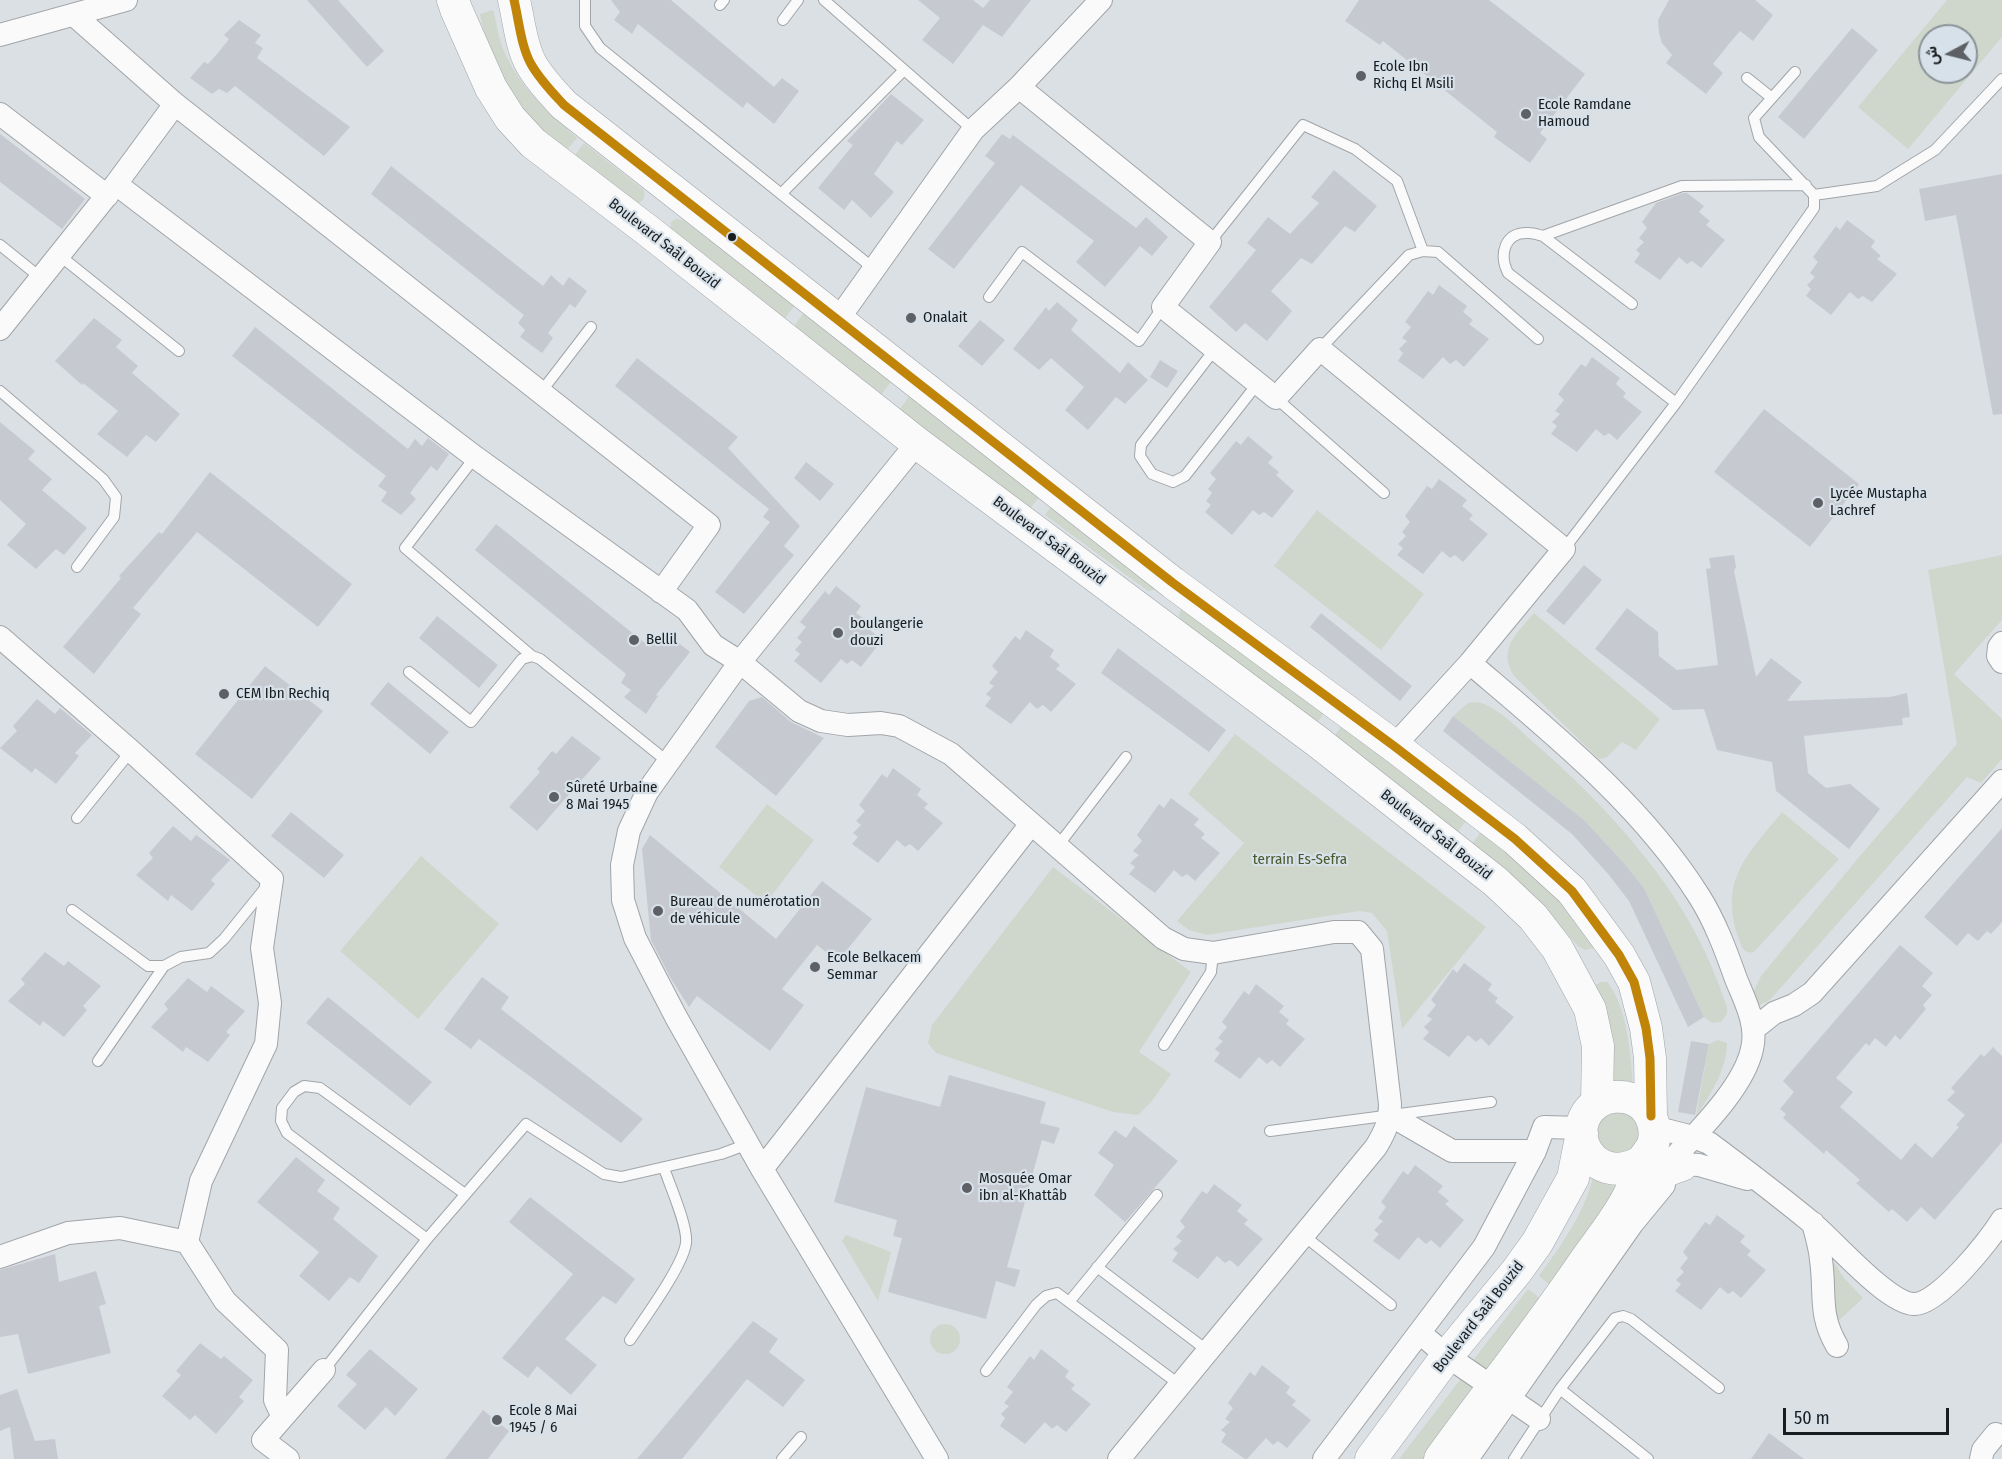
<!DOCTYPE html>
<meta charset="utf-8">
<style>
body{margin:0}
#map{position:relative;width:2002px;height:1459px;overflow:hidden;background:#dbe0e5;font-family:"Fira Sans Condensed",Vazirmatn,sans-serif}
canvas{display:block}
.north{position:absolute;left:1918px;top:24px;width:60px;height:60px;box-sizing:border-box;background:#d7e1e9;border:2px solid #8b9399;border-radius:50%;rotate:263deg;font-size:16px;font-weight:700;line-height:24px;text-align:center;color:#191d20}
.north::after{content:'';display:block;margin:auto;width:21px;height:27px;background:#5d6165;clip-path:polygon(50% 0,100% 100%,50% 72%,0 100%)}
.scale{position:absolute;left:1783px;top:1408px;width:166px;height:27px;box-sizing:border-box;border:3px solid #191d20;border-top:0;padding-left:8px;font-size:18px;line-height:21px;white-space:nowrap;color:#191d20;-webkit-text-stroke:4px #d7e1e9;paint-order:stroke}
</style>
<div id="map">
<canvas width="2002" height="1459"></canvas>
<div class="north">ش</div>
<div class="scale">50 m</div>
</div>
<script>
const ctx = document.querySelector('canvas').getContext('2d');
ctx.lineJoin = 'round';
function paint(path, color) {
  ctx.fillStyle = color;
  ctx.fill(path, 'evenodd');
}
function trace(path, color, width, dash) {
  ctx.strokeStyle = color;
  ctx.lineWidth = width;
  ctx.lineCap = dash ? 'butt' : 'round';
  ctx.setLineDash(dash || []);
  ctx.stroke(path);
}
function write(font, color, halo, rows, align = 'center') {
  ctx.font = font + ' "Fira Sans Condensed",sans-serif';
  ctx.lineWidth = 4.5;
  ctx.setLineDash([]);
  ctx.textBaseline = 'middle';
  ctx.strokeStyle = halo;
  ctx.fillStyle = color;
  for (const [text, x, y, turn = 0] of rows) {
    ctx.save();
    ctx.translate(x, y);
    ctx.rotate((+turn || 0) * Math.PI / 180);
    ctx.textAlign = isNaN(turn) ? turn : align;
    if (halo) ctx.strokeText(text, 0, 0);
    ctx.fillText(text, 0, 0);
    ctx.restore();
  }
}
const green = new Path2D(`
 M1947,0H2002V37L1908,149L1858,107ZM1930,36H1966V72H1930Z
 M493,10C497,23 498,39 504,51C520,88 548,112 577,138L566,151C523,117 490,70 480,14Z
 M584,143L644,190C645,197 644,200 638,204L572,159Z
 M676,219L683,220L795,305L783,321L670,230L671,222Z
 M804,312L894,378L882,394L793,328Z
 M911,394L1043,492L1030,509L899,410Z
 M1055,501L1158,589L1148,591L1045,515Z
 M1317,510L1424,594L1381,650L1274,566Z
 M2002,555V620L1954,674L2002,719V759L1981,783L1967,777L1770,1000L1754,1008L1751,997L1761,976L1859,857L1957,744L1928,570Z
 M1183,607L1327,709L1316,724L1180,621L1179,613Z
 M1534,613L1660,719L1636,750L1622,742L1606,758L1599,759L1514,676C1497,648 1517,634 1534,613Z
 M1479,702C1502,710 1521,732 1540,748C1598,799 1658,863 1695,932C1708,956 1718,981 1727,1007V1014L1721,1022L1712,1023L1704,1017L1644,888L1624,863L1584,820L1453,716L1468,703Z
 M1343,724L1469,817L1457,833L1333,738Z
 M1235,734L1486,927L1402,1029L1387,931L1372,913L1359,911L1207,935L1189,930L1177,921L1244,843L1188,794Z
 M767,804L814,840L766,903L719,867Z
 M1782,812L1839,859L1754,952C1744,954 1742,948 1739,939C1718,881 1747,855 1782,812Z
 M1484,827L1543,875L1596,944L1593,948L1585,950L1578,946L1527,890L1472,844Z
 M421,856L499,924L418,1019L340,951Z
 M1053,867L1191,972L1139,1052L1171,1074L1152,1101L1138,1115L1113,1112L936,1053L928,1043L932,1025Z
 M1601,982H1607C1627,1005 1631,1056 1633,1086L1622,1082L1608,1080L1595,985Z
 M1718,1040L1727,1043C1727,1069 1710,1096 1696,1116L1709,1044Z
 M1608,1109L1632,1113L1641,1128L1635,1152L1604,1156L1591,1128Z
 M1593,1178L1605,1184L1620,1187L1551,1286L1539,1276C1561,1245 1583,1216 1593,1178Z
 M846,1235L891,1252L878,1301L842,1241Z
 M1829,1255L1844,1278L1863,1298L1834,1325Z
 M1528,1289L1542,1300L1486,1374L1471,1363Z
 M930 1339a15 15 0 1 1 30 0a15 15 0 1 1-30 0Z
 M1463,1376L1477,1387L1423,1459H1399Z`);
const building = new Path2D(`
 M307,0H338L384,51L367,67Z
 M611,0H671L774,87L782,78L799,91L774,124L747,102L743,108L638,24L632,34L614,20L620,12Z
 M918,0H973L983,8L990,0H1031L1002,37L983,25L953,64L922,40L940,18Z
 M1359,0H1489L1585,74L1540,133L1547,139L1530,163L1494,137L1497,132L1383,41L1380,45L1345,21Z
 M1669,0H1755L1773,15L1753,41L1740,31L1728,45L1713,64L1723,73L1706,94L1666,63L1672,55L1662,43L1659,33L1658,20Z
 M239,20L261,35L255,43L263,48L257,58L350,127L324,156L235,86L227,93L219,89L212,94L190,78L204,62L208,64L218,53L229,39L224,35Z
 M1852,28L1878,50L1804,139L1778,117Z
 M891,94L924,120L902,145L897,141L874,174L894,192L871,218L852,200L844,210L818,188L853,145L847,141Z
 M0,134L85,199L62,229L0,182Z
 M1002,134L1010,139L1013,135L1136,228L1146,217L1168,237L1152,256L1140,246L1105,287L1076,262L1094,241L1021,185L954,269L928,249L995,163L985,156Z
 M391,166L543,286L551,275L563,286L569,277L587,291L575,308L570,304L548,333L553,338L542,353L520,337L525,330L518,323L524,315L371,194Z
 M1334,170L1377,206L1355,232L1345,226L1312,264L1301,258L1271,291L1292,311L1267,341L1245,323L1236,332L1209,307L1256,250L1247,243L1268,217L1290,234L1319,203L1311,197Z
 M2002,174V414L1993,415L1956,215L1925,221L1919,189Z
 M1683,193H1687L1704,206L1699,212L1710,221L1706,225L1725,240L1701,268L1692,261L1687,264L1679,257L1660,280L1634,262L1640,254L1636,250L1644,242L1639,238L1647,228L1642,222L1656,203Z
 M1847,220L1875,241L1871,247L1881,256L1877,259L1897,274L1872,302L1863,296L1858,299L1850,292L1831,315L1806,296L1811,289L1807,285L1815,277L1810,273L1818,262L1813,257L1836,226L1840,230Z
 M1439,285L1467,306L1463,312L1473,320L1469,324L1489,339L1464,367L1456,360L1450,364L1443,357L1423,379L1398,361L1403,353L1399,349L1407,341L1402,338L1411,327L1405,322L1428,291L1433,295Z
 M1057,302L1078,320L1071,330L1120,373L1128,362L1148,380L1125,404L1116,397L1088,430L1065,410L1084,387L1051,358L1039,370L1013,349L1046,307L1049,311Z
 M94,318L122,340L116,347L138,366L132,373L180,414L156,442L146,435L127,457L97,434L118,411L83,383L82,385L55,361Z
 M980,320L1005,340L982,366L958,346Z
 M255,327L408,449L415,439L422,446L428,438L449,454L437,471L431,466L410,493L416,499L401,515L381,501L387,492L378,486L386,476L232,356Z
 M1592,357L1620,378L1616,384L1626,393L1623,397L1642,412L1617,440L1609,433L1604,436L1596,429L1577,452L1551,434L1557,426L1552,422L1560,414L1555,411L1564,400L1558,394L1581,364L1586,367Z
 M637,358L738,437L728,448L800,526L784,546L794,555L744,614L715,592L770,522L763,517L769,509L615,386Z
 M1160,360L1178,371L1167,388L1150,377Z
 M1764,409L1859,484L1810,547L1714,472Z
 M0,422L35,451L28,459L52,479L42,490L87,528L64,555L56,549L36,569L7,545L26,524L0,500Z
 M1248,436L1273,457L1268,463L1279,472L1276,475L1294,491L1272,518L1264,512L1259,515L1253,510L1232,535L1205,512L1211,505L1206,501L1212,493L1208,489L1216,479L1210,473L1236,441L1241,445Z
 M806,462L834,484L820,501L794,478Z
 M210,472L352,584L318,627L197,532L133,608L141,614L94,674L63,647L121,578L119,576L159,532L162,534Z
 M1439,479L1467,500L1462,506L1473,515L1469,519L1488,534L1463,562L1455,555L1450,558L1442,551L1423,574L1397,555L1403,548L1398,544L1406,536L1402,532L1410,522L1405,516L1427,486L1432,489Z
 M496,524L650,647L656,639L664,645L670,636L690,652L656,695L658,696L646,714L624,697L631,690L621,683L626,674L475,550Z
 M1734,555L1736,567L1734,571L1756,677L1771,658L1802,682L1787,701L1890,697L1907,693L1910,717L1902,718L1903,725L1804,736L1808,773L1826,788L1850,784L1880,809L1849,849L1776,791L1772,762L1717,750L1704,709L1673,710L1595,649L1627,608L1658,632L1659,656L1677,670L1718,665L1706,569L1711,568L1709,558Z
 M1584,565L1602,580L1564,625L1546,611Z
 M836,586L861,606L856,613L867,621L864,625L882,640L861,667L852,660L847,664L841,659L821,683L794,661L800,654L795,650L802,642L797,638L806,627L800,622L825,591L829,595Z
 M1321,613L1412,686L1400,701L1310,627Z
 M437,616L498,665L479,688L419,638Z
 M1026,630L1054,650L1050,657L1060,665L1056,669L1076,684L1051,712L1043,705L1037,709L1030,702L1011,724L985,706L991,698L986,694L994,686L989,683L998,672L992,666L1015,636L1020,640Z
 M1118,648L1226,730L1209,752L1101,673Z
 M265,666L323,711L252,799L195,754Z
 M388,682L449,732L430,754L370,704Z
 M762,697L791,722L824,738L776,796L715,747L749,701Z
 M37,699L55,714L60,708L92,735L75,753L79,756L56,784L35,768L32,773L0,748L17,731L13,726Z
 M1453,716L1584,820L1624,863L1644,888L1704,1017L1688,1027L1629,901L1609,875L1572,834L1443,731Z
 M572,736L601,758L537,831L509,807L540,772L537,769L552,751L556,754Z
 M893,768L921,789L917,795L928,804L924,808L943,823L918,851L910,844L905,847L897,840L878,863L852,844L858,837L853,833L861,825L856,821L865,811L859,805L882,774L887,778Z
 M1171,798L1199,819L1194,825L1205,834L1201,838L1220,853L1195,881L1187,874L1182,877L1174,870L1155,893L1129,874L1135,867L1130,863L1139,855L1133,851L1142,841L1137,835L1159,804L1164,808Z
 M291,812L344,855L324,878L271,836Z
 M173,826L191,841L196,835L230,860L211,880L215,884L192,911L171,895L168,901L136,875L153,858L149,853Z
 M2002,828V922L1991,934L1987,931L1978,941L1968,933L1957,946L1924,917Z
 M650,835L776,939L822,881L872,919L838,961L817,945L782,989L804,1005L770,1051L697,996L689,1007L670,977L651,940L642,849Z
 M1900,945L1933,973L1922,986L1932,995L1923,1005L1926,1009L1900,1040L1895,1035L1886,1047L1875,1038L1869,1046L1866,1043L1836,1078L1853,1092L1840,1107L1901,1160L1915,1143L1932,1158L1959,1127L1956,1125L1965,1115L1947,1100L1955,1092L1951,1088L1981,1054L1984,1057L1993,1047L2002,1056V1142L1935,1220L1921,1207L1907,1222L1892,1209L1889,1212L1856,1183L1860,1180L1826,1150L1824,1154L1783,1118L1786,1114L1780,1109L1794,1092L1783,1081Z
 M45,952L64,966L68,961L101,986L83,1006L87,1010L64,1037L43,1021L40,1026L8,1001L25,984L21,979Z
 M1464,963L1492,984L1488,990L1498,998L1495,1002L1514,1017L1489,1046L1481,1038L1476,1042L1468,1035L1449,1057L1423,1039L1429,1032L1424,1027L1432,1019L1427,1016L1436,1005L1431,1000L1453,969L1457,973Z
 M482,977L509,997L501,1009L643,1119L621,1143L479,1039L471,1049L444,1029Z
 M188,978L207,992L211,986L245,1011L226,1032L230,1035L208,1062L186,1047L183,1052L151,1027L168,1009L164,1004Z
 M1256,984L1284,1006L1279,1012L1289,1020L1286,1024L1305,1039L1280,1067L1272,1060L1267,1064L1259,1057L1240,1079L1214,1061L1220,1053L1215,1049L1223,1041L1218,1038L1227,1027L1222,1022L1244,991L1249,995Z
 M328,997L432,1082L410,1106L306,1023Z
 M1691,1041L1709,1044L1695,1115L1678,1112Z
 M949,1075L1046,1102L1040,1123L1060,1128L1054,1144L1042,1140L1007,1267L1020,1270L1015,1287L996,1281L986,1319L888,1292L902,1238L893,1236L897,1220L834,1202L866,1087L940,1107Z
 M1134,1126L1178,1161L1125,1222L1094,1195L1114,1165L1098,1153L1115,1130L1126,1138Z
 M296,1157L325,1180L317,1191L340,1208L333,1219L378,1256L359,1283L350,1277L329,1301L299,1276L319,1252L257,1202Z
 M1415,1165L1443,1186L1438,1192L1449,1201L1445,1204L1464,1220L1440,1248L1431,1240L1426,1244L1418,1237L1399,1260L1373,1241L1379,1234L1374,1230L1383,1221L1378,1218L1386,1207L1381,1202L1403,1171L1408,1175Z
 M1214,1184L1242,1205L1237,1211L1248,1220L1244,1224L1263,1239L1238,1267L1230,1260L1225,1263L1217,1256L1198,1279L1172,1261L1178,1253L1173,1249L1182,1241L1176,1237L1185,1227L1180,1221L1202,1191L1207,1194Z
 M530,1197L635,1279L616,1304L603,1296L565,1339L597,1365L571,1395L537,1366L528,1378L502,1358L573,1274L509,1222Z
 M1717,1215L1745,1236L1740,1242L1751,1251L1747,1255L1766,1270L1741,1298L1733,1291L1728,1294L1720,1287L1701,1310L1675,1291L1681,1284L1676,1280L1684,1272L1680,1268L1688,1258L1683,1252L1705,1222L1710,1225Z
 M55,1254L59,1282L96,1271L106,1304L99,1306L111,1353L28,1374L18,1334L0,1337V1270Z
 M753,1321L778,1339L769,1352L805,1380L783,1407L747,1379L682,1459H637Z
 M200,1343L221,1359L224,1356L253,1380L239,1397L244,1401L216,1434L195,1415L190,1420L162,1396L181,1375L176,1371Z
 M370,1349L418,1389L395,1416L386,1407L365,1430L337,1406L357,1384L346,1375Z
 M1041,1349L1069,1371L1065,1377L1075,1385L1071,1389L1091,1404L1066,1432L1057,1425L1052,1429L1045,1422L1025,1444L1000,1426L1005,1418L1001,1414L1009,1406L1004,1403L1013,1392L1007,1387L1030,1356L1034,1360Z
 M1262,1365L1290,1387L1286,1393L1296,1401L1292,1405L1311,1420L1287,1448L1278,1441L1273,1445L1266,1438L1247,1459H1245L1221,1442L1226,1434L1221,1430L1230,1422L1225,1419L1233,1408L1228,1403L1250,1372L1255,1376Z
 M17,1389L35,1441L55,1439L58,1459H14L10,1427L0,1431V1395Z
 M483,1410L509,1431L488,1459H445Z
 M1769,1433L1804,1459H1751Z`);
const lane = new Path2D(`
 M585,0V26L600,48L873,268
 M824,0L973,130
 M720,5L724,0
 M783,20L798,0
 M1747,78L1772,98
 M781,194L904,70
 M1814,195L1877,186L1935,150L2002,79
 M1543,236L1682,186L1806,185
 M1210,242L1303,125L1355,149L1397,181L1423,251
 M0,245L41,278
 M59,255L179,351
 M989,297L1022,252L1139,341L1163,307
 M1632,304L1543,236C1539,235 1533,233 1529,233C1504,231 1499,255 1508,273L1676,403
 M1215,349L1141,445L1140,456L1152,474L1173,482L1185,476L1258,383
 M1320,349L1409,255L1423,251L1438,252L1538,339
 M0,391L103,479L116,497L114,517L77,567
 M541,392L591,327
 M1276,398L1384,493
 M475,457L405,548L532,656
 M1564,549L1676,403L1814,208V195L1759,137L1754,118L1795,72
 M409,672L471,722L522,659L532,656L540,659L668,762
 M77,818L131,751
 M1057,847L1126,757
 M72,910L148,966H164L181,957L209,953L224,939L266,887
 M1164,1045L1211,972L1213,953
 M98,1061L164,966
 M1270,1131L1491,1102
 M1303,1235L1391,1305
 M427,1239L287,1133L281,1121L282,1108L294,1092L304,1086L320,1088L465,1194
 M1097,1267L1208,1351
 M1069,1302L1157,1195
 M630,1340C644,1319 683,1266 686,1243C688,1226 670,1186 664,1168
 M324,1370L427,1239L526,1124L604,1174L621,1177L721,1154L748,1144
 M986,1371L1036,1305L1046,1296L1057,1293L1180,1385
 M1560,1389L1648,1459
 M782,1459L801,1437
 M1514,1459L1560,1389L1615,1318L1623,1316L1631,1319L1719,1388`);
const street = new Path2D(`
 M74,15L175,104L709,525L661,592
 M0,35L126,0
 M1019,87L1210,242L1163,307L1276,398L1320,349L1564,549L1470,663L1394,746
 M0,114L107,196
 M116,184L475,457L687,610L713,645L740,662L917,443
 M837,321L973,130L1019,87L1101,0
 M0,329L116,184L175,104
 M0,637L131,751L272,879L262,948L270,1003L266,1044L201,1181L187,1242
 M2002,643L1999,647L1998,656L2002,662
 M1470,663C1552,733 1641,804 1699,896C1715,921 1726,951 1736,979C1745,1001 1758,1025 1752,1049C1743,1091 1690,1139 1661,1172
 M1754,1029L1774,1013L1794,1005L1812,993L2002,781
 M1390,1115L1452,1151H1535L1544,1127L1582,1128
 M1654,1127L1693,1137L1709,1143C1744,1169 1778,1195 1811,1222C1833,1240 1888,1304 1914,1304C1938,1305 1990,1240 2002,1220
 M1667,1163L1699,1165L1747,1179
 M762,1169L1031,824
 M1813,1223C1816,1235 1820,1247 1821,1260C1826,1295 1818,1313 1837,1346
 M0,1257L68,1233L120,1228L187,1242L225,1301L277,1350L275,1400L283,1417
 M1420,1333L1447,1356L1539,1419
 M288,1459L263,1440L324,1370
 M937,1459L762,1169L676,1017L635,938L623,900L622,865L629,831L647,792L740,662L799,711L821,721L848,725L881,723L899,726L951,754L1163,938L1184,949L1213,953L1334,932H1358L1372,949L1390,1104C1390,1121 1385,1132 1376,1147L1119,1459
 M1324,1459L1484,1247L1535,1151
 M1467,1459L1632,1224L1664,1185
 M1981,1459L1983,1450L1996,1434`);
const secondary = new Path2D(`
 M453,0L456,9L491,88L510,118L533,143L647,230L917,443L1318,742L1496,882L1533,917L1557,948L1590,1009L1598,1046L1597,1103
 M514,0C519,21 521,46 531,64C540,80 552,92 564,105L1173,583L1394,746L1515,839L1572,891L1619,955L1634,982L1646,1028L1650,1058L1651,1116
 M1628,1197L1660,1173L1682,1165
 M1371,1459L1447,1356L1516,1272L1537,1243L1573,1178L1582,1133
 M1440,1459C1487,1394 1537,1331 1582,1265C1597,1243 1616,1221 1628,1197C1634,1187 1636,1174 1641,1163C1645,1155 1653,1149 1654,1140C1657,1123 1648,1105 1632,1099C1621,1095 1607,1096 1597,1103C1560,1129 1594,1190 1642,1161`);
const bus1 = new Path2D(`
 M514,0C519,21 521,46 531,64C540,80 552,92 564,105L1173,583L1394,746L1515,839L1572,891L1619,955L1634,982L1646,1028L1650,1058L1651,1116`);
const markers = [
 [1361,76,6,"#5d6165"],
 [1526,114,6,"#5d6165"],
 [732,237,5,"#191d20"],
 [911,318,6,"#5d6165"],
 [1818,503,6,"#5d6165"],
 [838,633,6,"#5d6165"],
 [634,640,6,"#5d6165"],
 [224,694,6,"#5d6165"],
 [554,797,6,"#5d6165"],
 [658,911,6,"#5d6165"],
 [815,967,6,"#5d6165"],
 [967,1188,6,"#5d6165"],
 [497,1420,6,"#5d6165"]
];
const poiNames = [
 ["Ecole Ibn",1373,67],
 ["Richq El Msili",1373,84],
 ["Ecole Ramdane",1538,105],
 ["Hamoud",1538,122],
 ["Onalait",923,318],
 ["Lycée Mustapha",1830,494],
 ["Lachref",1830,511],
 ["boulangerie",850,624],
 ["douzi",850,641],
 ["Bellil",646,640],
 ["CEM Ibn Rechiq",236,694],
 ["Sûreté Urbaine",566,788],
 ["8 Mai 1945",566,805],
 ["Bureau de numérotation",670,902],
 ["de véhicule",670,919],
 ["Ecole Belkacem",827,958],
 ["Semmar",827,975],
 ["Mosquée Omar",979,1179],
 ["ibn al-Khattâb",979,1196],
 ["Ecole 8 Mai",509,1411],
 ["1945 / 6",509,1428]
];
const streetNames = [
 ["Boulevard Saâl Bouzid",664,244,38],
 ["Boulevard Saâl Bouzid",1049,541,37],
 ["Boulevard Saâl Bouzid",1436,835,38],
 ["Boulevard Saâl Bouzid",1479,1317,-52]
];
const parkNames = [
 ["terrain Es-Sefra",1300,860]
];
paint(green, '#cfd7cc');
paint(building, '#c7c9d1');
trace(lane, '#a1a5a8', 12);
trace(street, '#a1a5a8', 24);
trace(secondary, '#a1a5a8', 33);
trace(lane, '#fafafb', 10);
trace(street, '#fafafb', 22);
trace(secondary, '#fafafb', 32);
trace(bus1, '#c08408', 9);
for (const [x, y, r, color] of markers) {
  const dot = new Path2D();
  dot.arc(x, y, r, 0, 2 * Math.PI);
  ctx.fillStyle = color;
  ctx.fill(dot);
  trace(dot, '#d7e1e9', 2);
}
write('15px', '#191d20', '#d7e1e9', poiNames, 'left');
write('15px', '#191d20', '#d7e1e9', streetNames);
write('15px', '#48592c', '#d7e1e9', parkNames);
</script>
